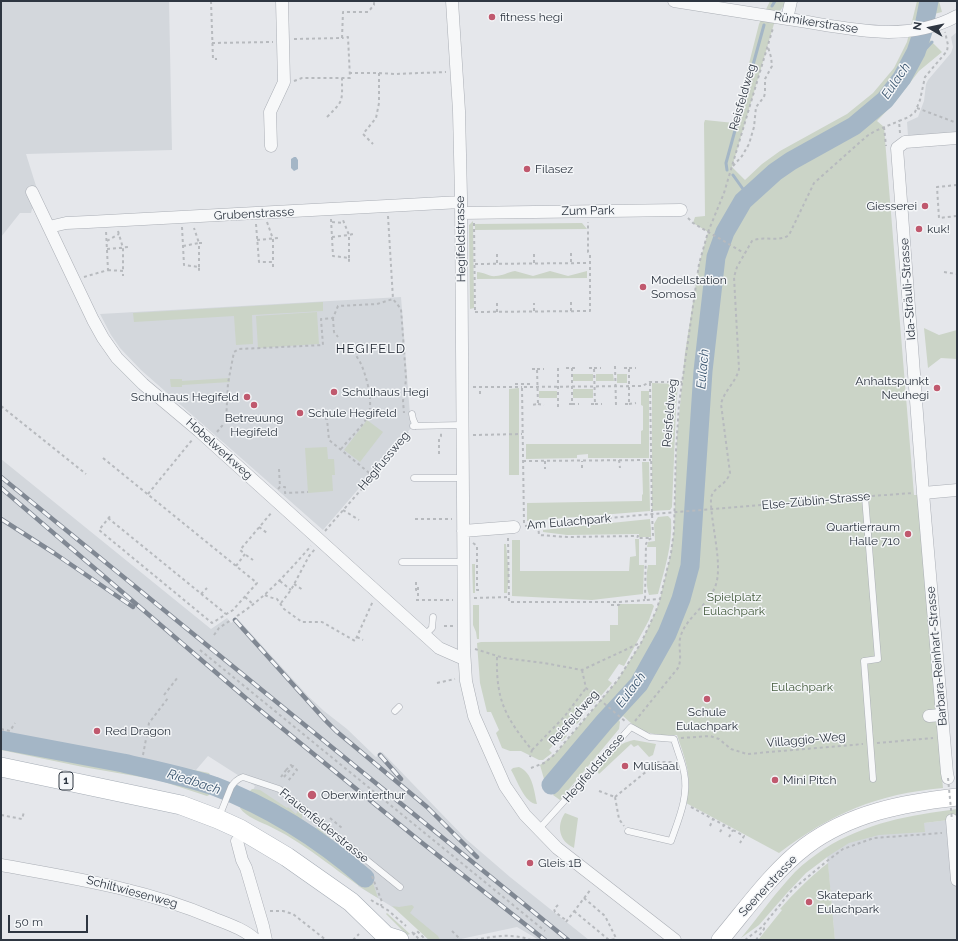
<!DOCTYPE html>
<meta charset="utf-8">
<style>
body{margin:0}
#map{position:relative;width:958px;height:941px;overflow:hidden;background:#e5e7eb;font-family:Raleway,sans-serif}
canvas{display:block}
.frame{position:absolute;inset:0;border:2px solid #2e3641;pointer-events:none}
.north{position:absolute;left:910px;top:8px;width:40px;height:40px;-webkit-text-stroke:3px #f4f6f8;paint-order:stroke;rotate:279deg;font-size:11px;font-weight:700;line-height:16px;text-align:center;color:#2e3641}
.north::after{content:'';display:block;margin:auto;width:14px;height:18px;background:#2e3641;clip-path:polygon(50% 0,100% 100%,50% 72%,0 100%)}
.scale{position:absolute;left:8px;top:915px;width:80px;height:18px;box-sizing:border-box;border:2px solid #2e3641;border-top:0;padding-left:5px;font-size:12px;line-height:14px;white-space:nowrap;color:#2e3641;-webkit-text-stroke:3px #f4f6f8;paint-order:stroke}
</style>
<div id="map">
<canvas width="958" height="941"></canvas>
<div class="frame"></div>
<div class="north">N</div>
<div class="scale">50 m</div>
</div>
<script>
const g = document.querySelector('canvas').getContext('2d');
g.lineJoin = 'round';
function paint(path, color) { g.fillStyle = color; g.fill(path, 'evenodd'); }
function stroke(path, color, width, dash) { g.strokeStyle = color; g.lineWidth = width; g.lineCap = dash ? 'butt' : 'round'; g.setLineDash(dash || []); g.stroke(path); }
function write(font, color, halo, rows, align = 'center') {
  g.font = font + ' Raleway,sans-serif'; g.lineWidth = 3; g.setLineDash([]); g.textBaseline = 'middle'; g.strokeStyle = halo; g.fillStyle = color; for (const [text, x, y, turn = 0] of rows) {
    g.save(); g.translate(x, y); g.rotate((+turn || 0) * Math.PI / 180); g.textAlign = isNaN(turn) ? turn : align; if (halo) g.strokeText(text, 0, 0); g.fillText(text, 0, 0); g.restore();
  }
}
const built = new Path2D(`
 M1,1H169L172,150L26,154L42,205L32,209L31,213H20L1,237Z
 M957,32V132L908,136L907,122L918,117L924,101L926,84L928,80L951,53L953,47L951,37Z
 M401,297L411,428L323,530L141,370L120,348L111,335L100,314Z
 M1,459L211,629L227,618L231,623L237,618L309,697L324,711L347,729L376,757L382,752L466,839L510,877L589,940H539L517,927L456,940H429L399,911L358,886L370,873L346,853L251,794L255,786L208,756L196,770L1,740Z
 M957,819V940H835L827,855L845,843L864,837L924,823Z`);
const green = new Path2D(`
 M770,1H787L776,17L732,167L745,180L762,164L780,151L847,114L873,93L894,68L907,42L917,1H939L942,12L934,14L928,38L942,52L919,71L896,101L877,121L884,127L914,495H918L943,788C877,794 832,813 779,853L686,803C693,777 685,759 677,735C663,736 647,735 635,726C630,723 627,719 623,716L619,720L620,722L619,729L560,800L553,795L557,789L544,779L540,765L556,753L617,681L641,643L656,611L660,599L671,553L674,531L677,437L685,353L699,264L708,232L693,223L695,217L705,216L704,123L705,120L734,123L759,24Z
 M473,221L474,308L470,309L469,225Z
 M582,223L587,229L475,230V224Z
 M515,271L533,276L550,271L568,276L587,271V278L477,279V272C484,272 489,277 496,276C502,276 508,272 515,271Z
 M323,302V311L252,315L253,344L236,345L234,316L134,322L133,313Z
 M317,312L319,344L258,348L256,316Z
 M924,328L939,335L957,330V359L941,358L928,368Z
 M573,374H593V381H573Z
 M596,374H613L614,381H596Z
 M617,374H627V383H617Z
 M230,378V382L182,385V387H171L170,379H182V381Z
 M652,383L678,384L676,409L672,507L670,510L652,511Z
 M519,388V475H509V389Z
 M573,389H593V398H573Z
 M539,391H557V398H539Z
 M641,391H649V458H588V454L577,455V458L526,459V444H641V431L643,430V406L641,405Z
 M367,420L383,432L360,462L344,450Z
 M327,447L328,459H334L335,475H332L333,491L308,493L305,448Z
 M642,462H649L650,511L527,521V503L642,501V495L643,494Z
 M668,516L671,519C673,544 664,571 658,594L649,595C646,586 646,575 648,565H656V547H647L648,542L655,541L654,524L658,517Z
 M650,519L651,529V537H639V534L567,535L543,532V530Z
 M635,539H639V565H644L643,594L592,600L512,596V540H520V571H629L630,557L636,556Z
 M504,544H506L509,575L507,593H504Z
 M472,564H475V593H473Z
 M618,604H652L654,606L649,620L624,666L619,664L608,680L612,683L594,704L590,701L578,715L581,719L577,724L573,721L563,733L567,736L562,741L558,739L549,750L552,753L543,760H539L521,751H510L502,748L496,733L499,730L491,712H487L480,683L477,643L481,642L610,641V625H618Z
 M473,605H479V639H477L476,632L473,625Z
 M1,731L209,773L214,783L209,795L207,796L158,780L83,767L1,750Z
 M634,740L656,744L653,755L649,757L638,745L634,747L631,744L599,774L596,770C607,758 616,743 634,740Z
 M519,767C533,773 534,791 537,804C525,804 517,780 511,770L513,768Z
 M252,789L260,790L287,808L288,807L296,814L298,811L302,814V819L314,828H318L371,872L370,874L378,898C341,876 310,846 271,827C261,822 246,817 240,808L245,796Z
 M957,809V819L924,823L925,832L879,835L849,843L830,855L806,873L787,893L759,925L741,938C759,916 776,892 795,872C804,863 814,856 824,849C865,823 910,815 957,809Z
 M565,813L578,818L574,848C559,841 556,826 565,813Z
 M828,863L835,940H758L782,910L780,909C795,892 810,877 828,863Z
 M412,905L414,907L410,913L438,936L440,940H429L392,906L399,907Z
 M387,913L410,934L407,935L386,914Z`);
const water = new Path2D(`
 M294,157H296L298,160V169L294,171L291,168V159Z`);
const stream = new Path2D(`
 M772,6L775,1
 M912,59L919,56L932,42
 M727,170L726,163L764,25
 M733,175L748,196`);
const river = new Path2D(`
 M1,740C42,748 82,755 123,763C153,770 184,776 214,786C270,807 320,839 365,878
 M551,785L605,721L639,684L667,634L681,599L690,566L703,371L716,257L725,232L743,201L775,172L791,161L854,126L885,100L902,78L916,52L923,31L929,1`);
const path = new Path2D(`
 M211,1L213,59H217
 M294,39L342,38L343,12H368L374,5V1
 M212,43L273,42
 M349,73H379V103L376,118L363,134L373,144
 M379,73L395,74L446,72
 M294,81L302,78H350L348,37L342,38
 M917,108L957,123
 M327,117C344,100 342,102 342,78
 M884,127L886,146
 M900,133L899,121L909,117L915,112L920,100L925,77L947,51L948,45L945,32
 M733,166L742,156L749,144L754,127L756,107L764,97L765,93V79L772,66L771,57L768,47
 M957,185L937,187L939,218L957,216
 M388,216L393,299
 M688,218L693,223L744,253
 M331,219L333,256L349,258V263
 M267,222L273,239V262
 M332,222L344,223
 M474,223L475,312
 M256,224L259,262H273V268
 M182,227L184,265L199,267V272
 M118,231L123,248V271
 M332,237L349,235L343,220
 M257,240L278,238
 M107,241L119,234
 M183,246L199,243L194,228
 M107,249L129,247
 M571,253V263
 M497,254V263
 M349,258V235L353,234
 M534,263V254
 M475,264L590,263
 M199,267V243H203
 M108,270L123,271V276
 M944,272L957,274
 M84,277L108,270L106,231
 M571,302V311
 M497,303V312
 M534,311V303
 M475,312L590,311V255L588,252V222
 M333,318L334,332L338,337
 M615,366L616,405
 M566,368H572V404H566
 M572,368H578
 M589,368H594L595,404H589
 M594,368H601
 M624,368H629V404H624
 M629,368H636
 M532,369H537L538,404L532,405
 M537,369H544
 M650,383L652,514L653,535L652,538L648,540L646,544L645,600L660,599
 M515,384H530V387
 M473,387H522
 M480,394V387
 M538,404L544,405
 M572,404H579
 M595,404H602
 M629,404L636,403
 M1,406L86,474
 M558,407V366
 M325,419H327L329,440L373,476
 M217,432L226,421L228,383L234,352L239,349L323,345L321,319L333,318L338,306L377,304L393,299L401,309L406,378L405,389L403,401L404,413
 M473,435L522,434
 M341,449C349,439 362,427 368,416C374,402 366,374 360,362C356,355 352,350 347,344
 M439,454V438L441,436V433
 M103,458L257,583L233,610L212,623L99,530L111,515
 M619,460L620,468
 M523,461L651,460
 M545,461V469
 M582,468V461
 M279,469L280,487
 M278,489L280,487H285V493L308,492
 M148,494L192,440
 M872,496L913,493
 M343,510L359,520
 M108,518L226,614
 M415,519H452
 M524,523L522,387L642,386L650,382H682
 M538,525L539,535L567,537L638,536L637,538H651
 M525,526L652,514L857,497
 M259,527L267,533
 M325,531L373,476L408,432
 M508,538L509,602H620L645,600
 M473,543L477,546V590H479
 M246,555L253,560
 M236,566L245,554L240,550L272,512
 M280,581L291,590
 M416,582V590H418
 M294,584L303,590
 M418,587V600
 M201,594L207,588
 M265,595L269,597L277,599L284,609L302,622H322L355,641L373,601
 M245,597L254,605
 M474,598L509,597
 M416,600H453
 M281,603L291,590L309,556L315,549
 M611,605H619L620,602
 M237,616C266,597 288,572 311,546
 M444,626H453
 M214,635L219,628L231,620
 M357,637L363,640
 M475,649L504,658L544,663L582,670L640,643
 M200,650L545,931
 M497,657C496,700 505,717 532,750L530,757
 M582,670L586,688L626,722
 M437,683L455,679
 M164,695L178,677
 M635,721L678,668C683,657 677,646 681,635C687,617 708,605 715,587C724,566 710,522 711,498C713,487 726,486 730,473L721,404C724,391 736,382 739,369L734,277L737,267L752,241C763,235 778,243 789,235L814,183L867,136L875,131L899,121
 M1,729L10,731L15,723
 M681,738L710,736L719,739L731,749L747,754L863,744
 M877,743L933,738
 M532,750L564,717L586,688
 M143,755L149,723L168,698
 M531,768L544,763L553,756L617,681L641,643L656,611L660,599L671,553L674,531L676,451L679,404L699,264L708,232L724,193L773,28
 M286,770L291,765L292,766
 M281,777L286,770
 M284,777L293,766L297,770L288,781
 M599,791L615,797
 M615,797L658,762H673
 M615,797L619,819L624,826
 M691,807L744,836L740,843
 M1,815L22,819L24,812
 M330,818L342,828
 M710,826L713,819
 M720,832L724,825
 M729,837L733,830
 M372,876L382,902L381,906
 M584,898L605,916L617,940
 M371,900L389,911L406,926
 M558,905L554,909L555,912L567,921
 M270,911H283L293,914L326,940
 M574,911L609,940L616,939
 M566,922L591,889
 M452,931L461,940
 M412,932L420,940
 M413,935L417,931L426,940
 M353,940L359,934
 M475,940C495,936 511,933 531,940
 M745,940L762,927L792,890L827,861L843,849L874,838L942,833
 M756,940L764,929V924`);
const service = new Path2D(`
 M412,414L413,419L416,426
 M413,426L462,425
 M414,478H463
 M865,497L878,659L864,661L873,779
 M402,562H463
 M425,635L432,628L433,617
 M395,711L399,707
 M219,817L231,787C234,782 237,779 243,777L279,789L400,887
 M538,830L631,727L649,737L674,739C677,750 682,761 684,772C689,796 679,818 671,841L628,831`);
const minor = new Path2D(`
 M452,1L459,111L461,197L464,649L466,681L474,716L505,786L525,815L557,848L675,940
 M674,1C712,7 750,13 788,19C844,27 904,45 957,16
 M787,19L791,1
 M271,146L270,112L284,82L282,1
 M32,192L93,320L103,338L117,358L143,384L199,431L439,648L464,659
 M461,213L681,210
 M49,227L66,223L88,222L461,202
 M923,493L957,490
 M463,531L514,527
 M929,716L942,715
 M948,778L947,773L923,493L897,148L905,142L957,138
 M952,820L957,880
 M237,841L242,860L246,868L263,926L266,940
 M1,865C73,878 145,889 213,918C228,924 244,929 256,940`);
const secondary = new Path2D(`
 M720,940C747,908 772,872 806,846C850,813 904,803 957,797`);
const primary = new Path2D(`
 M1,767L181,805L218,819L240,829L287,857L351,902L386,936L399,940`);
const rail = new Path2D(`
 M1,477L568,940
 M1,488L255,706L421,842L545,940
 M1,519L54,553L133,607
 M235,620L325,720L336,731L427,807L477,857
 M380,755L401,779`);
const pathBridge = new Path2D(`
 M948,778L952,820`);
const markers = [
 [492,17,4,"#c0596e"],
 [527,169,4,"#c0596e"],
 [925,206,4,"#c0596e"],
 [919,229,4,"#c0596e"],
 [643,287,4,"#c0596e"],
 [937,388,4,"#c0596e"],
 [334,392,4,"#c0596e"],
 [247,397,4,"#c0596e"],
 [254,405,4,"#c0596e"],
 [300,413,4,"#c0596e"],
 [908,534,4,"#c0596e"],
 [707,699,4,"#c0596e"],
 [97,731,4,"#c0596e"],
 [625,766,4,"#c0596e"],
 [775,780,4,"#c0596e"],
 [312,795,5,"#c0596e"],
 [530,863,4,"#c0596e"],
 [809,902,4,"#c0596e"]
];
const shields = [
 [66,781,14]
];
const shieldNames = [
 ["1",66,781]
];
const poiNames = [
 ["fitness hegi",500,17],
 ["Filasez",535,169],
 ["Giesserei",917,206,"right"],
 ["kuk!",927,229],
 ["Modellstation",651,280],
 ["Somosa",651,294],
 ["Anhaltspunkt",929,381,"right"],
 ["Neuhegi",929,395,"right"],
 ["Schulhaus Hegi",342,392],
 ["Schulhaus Hegifeld",239,397,"right"],
 ["Schule Hegifeld",308,413],
 ["Betreuung",254,418,"center"],
 ["Hegifeld",254,432,"center"],
 ["Quartierraum",900,527,"right"],
 ["Halle 710",900,541,"right"],
 ["Schule",707,712,"center"],
 ["Eulachpark",707,726,"center"],
 ["Red Dragon",105,731],
 ["Mülisaal",633,766],
 ["Mini Pitch",783,780],
 ["Oberwinterthur",321,795],
 ["Gleis 1B",538,863],
 ["Skatepark",817,895],
 ["Eulachpark",817,909]
];
const streetNames = [
 ["Rümikerstrasse",816,23,9],
 ["Reisfeldweg",743,97,-74],
 ["Zum Park",588,211,-1],
 ["Grubenstrasse",254,214,-3],
 ["Hegifeldstrasse",461,239,-91],
 ["Ida-Sträuli-Strasse",908,289,-94],
 ["Reisfeldweg",670,413,-85],
 ["Hobelwerkweg",219,449,42],
 ["Hegifussweg",384,461,-50],
 ["Else-Züblin-Strasse",816,501,-5],
 ["Am Eulachpark",569,522,-5],
 ["Barbara-Reinhart-Strasse",937,656,-95],
 ["Reisfeldweg",574,718,-49],
 ["Villaggio-Weg",806,740,-5],
 ["Hegifeldstrasse",594,768,-49],
 ["Frauenfelderstrasse",324,826,39],
 ["Seenerstrasse",768,886,-47],
 ["Schiltwiesenweg",132,892,15]
];
const parkNames = [
 ["Spielplatz",734,597],
 ["Eulachpark",734,611],
 ["Eulachpark",802,687]
];
const waterNames = [
 ["Eulach",896,81,-56],
 ["Eulach",703,369,-85],
 ["Eulach",631,690,-53],
 ["Riedbach",194,782,18]
];
const neighbourhoodNames = [
 ["HEGIFELD",371,349]
];
paint(built, '#d3d7dc');
paint(green, '#cbd4c7');
paint(water, '#a4b6c6');
stroke(stream, '#a4b6c6', 3);
stroke(river, '#a4b6c6', 19);
stroke(service, '#aaaeb5', 7);
stroke(minor, '#aaaeb5', 13);
stroke(secondary, '#aaaeb5', 18);
stroke(primary, '#a5acb5', 20);
stroke(path, '#b7babe', 2, [3, 3]);
stroke(service, '#f7f8f9', 6);
stroke(minor, '#f7f8f9', 12);
stroke(secondary, '#fff', 17);
stroke(primary, '#fff', 19);
stroke(rail, '#808893', 4.5);
stroke(rail, '#f4f6f8', 3, [9]);
stroke(pathBridge, '#b7babe', 2, [3, 3]);
for (const [x, y, r, color] of markers) { const dot = new Path2D(); dot.arc(x, y, r, 0, 2 * Math.PI); g.fillStyle = color; g.fill(dot); stroke(dot, '#f4f6f8', 1.5); }
for (const [x, y, w] of shields) { const box = new Path2D(); box.roundRect(x - w / 2, y - 9, w, 18, 3); g.fillStyle = '#f4f6f8'; g.fill(box); stroke(box, '#2e3641', 1); }
write('bold 11px', '#2e3641', null, shieldNames);
write('12px', '#2e3641', '#f4f6f8', poiNames, 'left');
write('12px', '#2e3641', '#f4f6f8', streetNames);
write('12px', '#445b3d', '#f4f6f8', parkNames);
write('italic 13px', '#3c5771', '#f4f6f8', waterNames);
g.letterSpacing = '1px';
write('13px', '#202732', '#f4f6f8', neighbourhoodNames);
g.letterSpacing = '0px';
</script>
